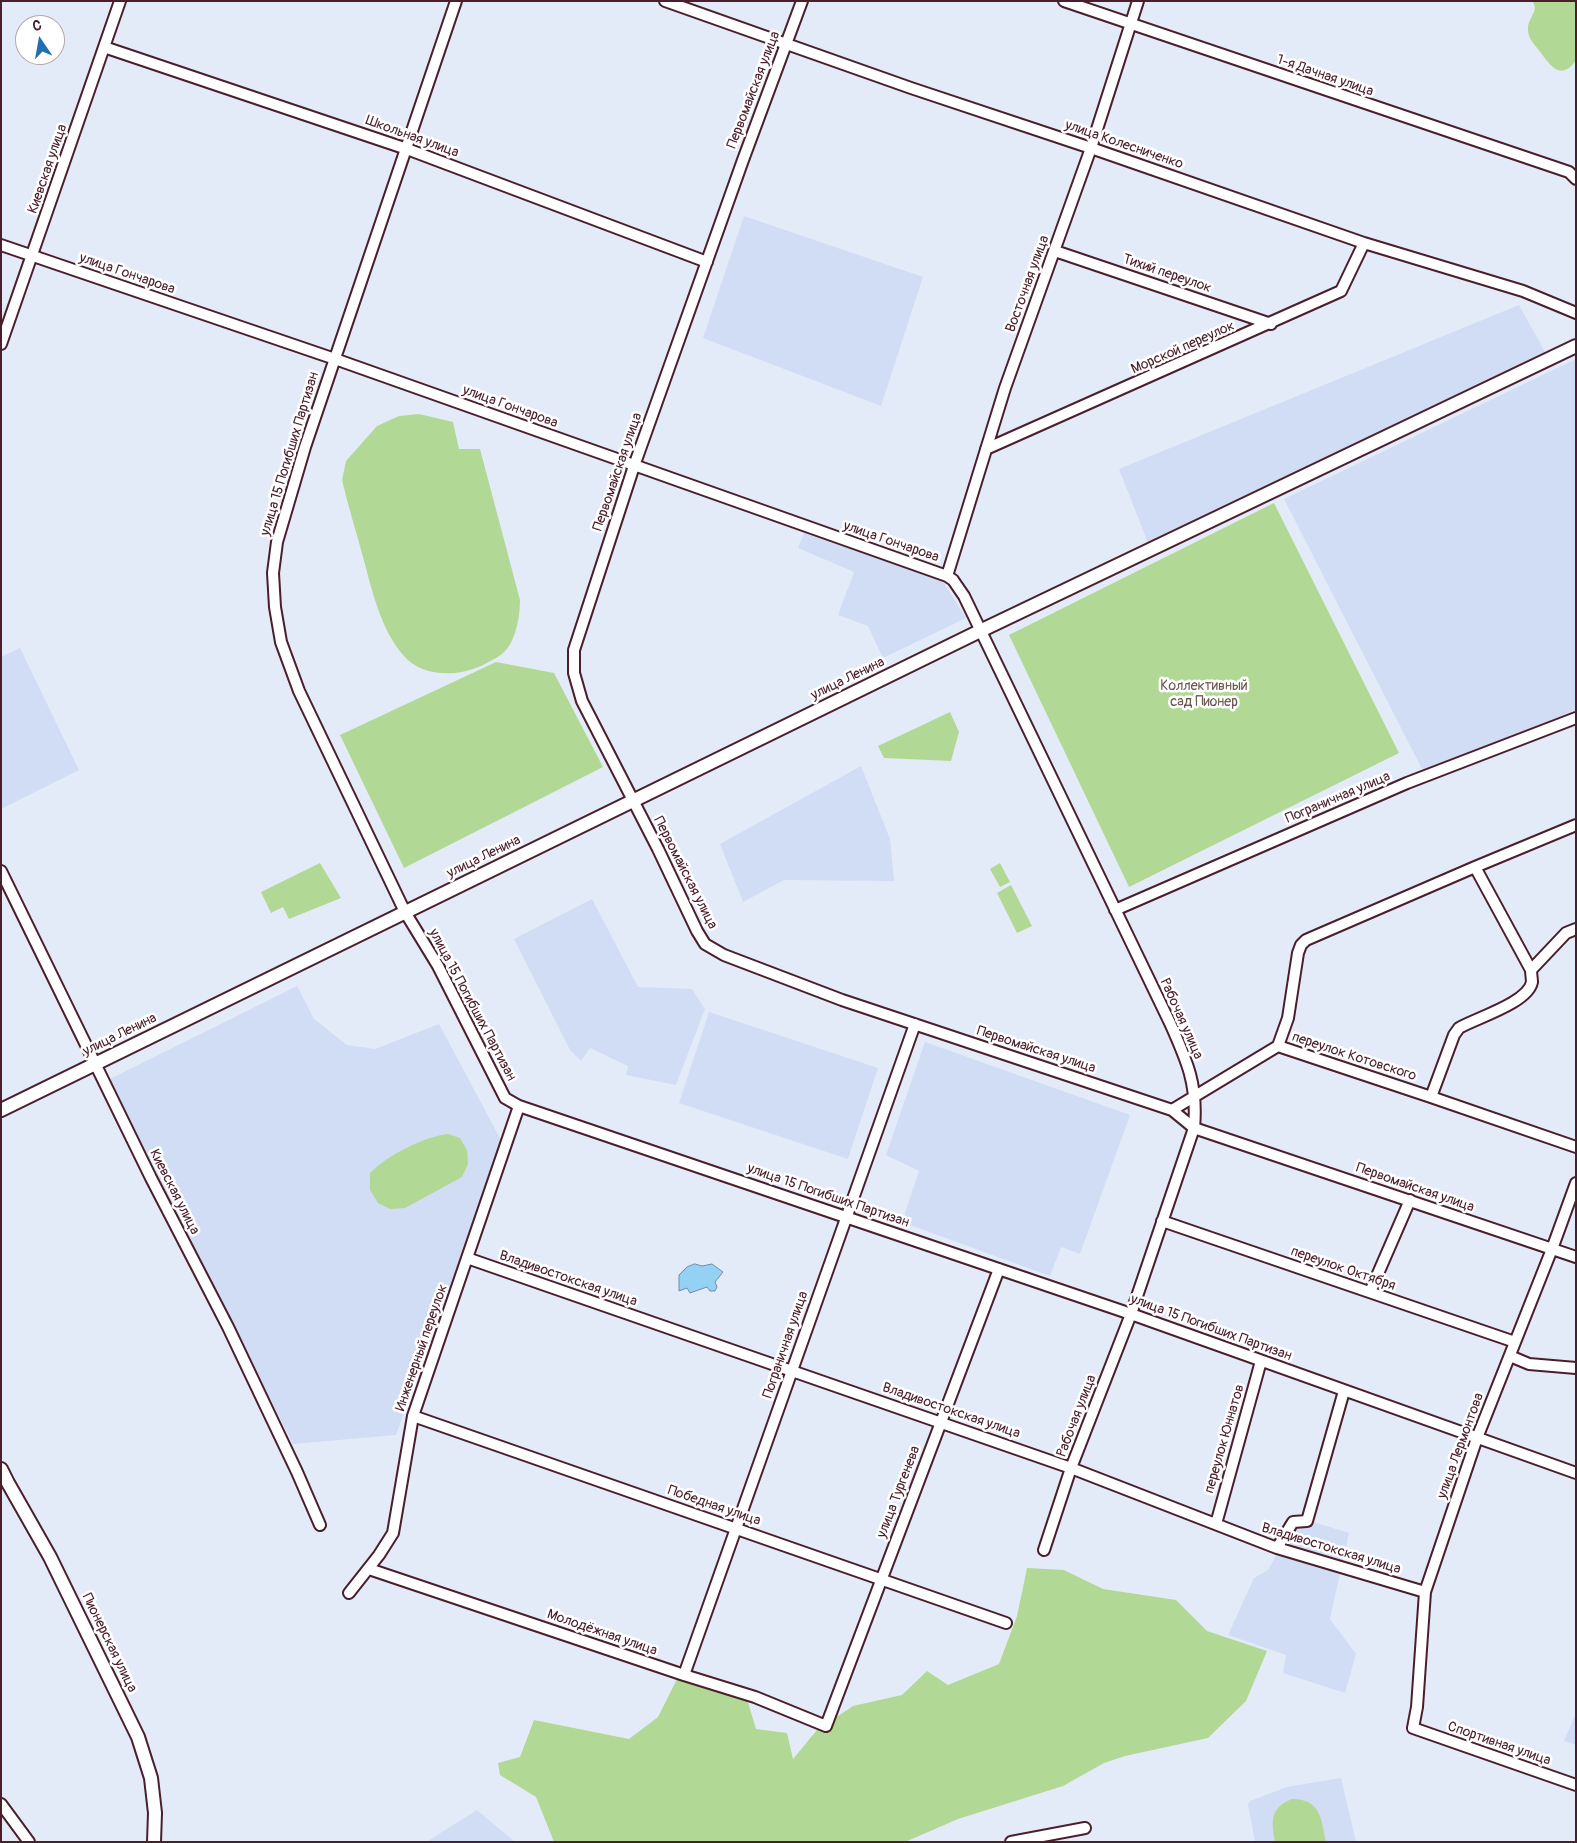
<!DOCTYPE html>
<meta charset="utf-8">
<style>
body{margin:0}
#map{position:relative;width:1577px;height:1843px;overflow:hidden;background:#e4ebf8;font-family:Pangolin,sans-serif}
canvas{display:block}
.frame{position:absolute;inset:0;border:2px solid #4a1f2b;pointer-events:none}
.north{position:absolute;left:15px;top:15px;width:50px;height:50px;box-sizing:border-box;background:#fff;border:1px solid #b7a5aa;border-radius:50%;rotate:348deg;font-size:14px;font-weight:700;line-height:20px;text-align:center;color:#4a1f2b}
.north::after{content:'';display:block;margin:auto;width:18px;height:22px;background:#1f6fb2;clip-path:polygon(50% 0,100% 100%,50% 72%,0 100%)}
</style>
<div id="map">
<canvas width="1577" height="1843"></canvas>
<div class="frame"></div>
<div class="north">С</div>
</div>
<script>
const g = document.querySelector('canvas').getContext('2d');
g.lineJoin = 'round';
function paint(path, color) { g.fillStyle = color; g.fill(path, 'evenodd'); }
function stroke(path, color, width, dash) { g.strokeStyle = color; g.lineWidth = width; g.lineCap = dash ? 'butt' : 'round'; g.setLineDash(dash || []); g.stroke(path); }
function write(font, color, halo, rows, align = 'center') {
  g.font = font + ' Pangolin,sans-serif'; g.lineWidth = 5; g.setLineDash([]); g.textBaseline = 'middle'; g.strokeStyle = halo; g.fillStyle = color; for (const [text, x, y, turn = 0] of rows) {
    g.save(); g.translate(x, y); g.rotate((+turn || 0) * Math.PI / 180); g.textAlign = isNaN(turn) ? turn : align; if (halo) g.strokeText(text, 0, 0); g.fillText(text, 0, 0); g.restore();
  }
}
const built = new Path2D(`
 M744,216L923,277L881,406L703,338Z
 M1519,305L1545,352L1150,548L1119,469Z
 M1576,359V710L1423,771L1284,499Z
 M804,533L942,580L966,618L883,658L868,626L838,615L854,572L798,548Z
 M20,648L79,770L1,809V657Z
 M861,766L890,839L894,881L784,880L743,902L720,844Z
 M592,899L638,987L692,989L705,1009L676,1085L626,1075L628,1066L590,1048L581,1061L570,1050L514,939Z
 M297,986L314,1019L347,1045L375,1049L439,1024L502,1142L396,1435L293,1444L193,1248L110,1079Z
 M709,1012L878,1068L848,1159L679,1103Z
 M925,1042L1130,1115L1080,1254L1061,1247L1050,1276L902,1222L919,1171L886,1155Z
 M1310,1521L1349,1533L1330,1619L1356,1654L1345,1693L1283,1673L1286,1655L1228,1635L1254,1578L1268,1570L1293,1525Z
 M1576,1713V1745L1564,1741Z
 M1341,1778L1356,1842H1255L1248,1804L1250,1801L1287,1787Z
 M477,1810L515,1842H427L434,1837Z`);
const green = new Path2D(`
 M1533,1H1576V60C1562,81 1551,67 1541,53C1536,46 1528,39 1528,30C1527,22 1534,15 1535,8Z
 M419,414L453,422L459,449H480L520,600C520,616 516,642 503,653C499,657 492,660 487,663C462,677 423,679 403,655C380,628 372,590 363,557C356,531 348,506 342,480L346,461L377,426L399,416Z
 M1274,503L1399,753L1129,887L1009,635Z
 M496,662L554,673L603,767L404,868L340,735Z
 M950,712L959,732L951,761L884,758L878,746Z
 M320,863L341,898L289,919L283,907L271,913L261,892Z
 M1000,863L1010,882L1000,887L990,869Z
 M1011,885L1032,926L1017,933L997,893Z
 M448,1134L460,1138L467,1150L468,1164L462,1177L405,1208L390,1209L378,1203L370,1190V1173C388,1155 423,1137 448,1134Z
 M1027,1568L1064,1570L1103,1589L1176,1600L1207,1631L1267,1651L1246,1701L1208,1738L1125,1756L1104,1763L1063,1786L958,1819L905,1842H554L536,1797L500,1775L498,1763L520,1757L534,1720L629,1739L658,1717L678,1677L747,1699L756,1729L787,1733L793,1759L817,1730L853,1706L902,1695L927,1671L948,1685L999,1664L1017,1616Z
 M1292,1799C1321,1799 1321,1819 1326,1842H1275C1271,1821 1270,1808 1292,1799Z`);
const water = new Path2D(`
 M695,1264L702,1266L712,1264L723,1272L715,1282L717,1287L715,1291H710L707,1287L690,1293L687,1288L679,1291V1275L687,1267Z`);
const minor = new Path2D(`
 M456,1L305,447L277,542L273,573L275,607L281,642L299,691L405,912L438,966L505,1098L519,1106L1131,1314L1576,1473
 M665,1L911,88L1091,148L1364,243L1523,291L1576,313
 M802,1L743,160L634,466L574,650V673L582,701L658,849L697,931L705,944L724,955L842,1000L1172,1110L1194,1128L1576,1257
 M1064,1L1569,172L1576,179
 M104,47L407,149L707,262
 M1,245L335,359L947,576L953,580L964,596L1170,1023C1187,1061 1198,1085 1194,1128L1131,1314L1071,1468L1044,1550
 M1055,251L1271,324
 M1,344L120,1
 M986,449L1341,291L1364,243
 M947,576L1005,388L1091,148L1138,1
 M1,871L151,1178L228,1327L297,1472L320,1525
 M1115,910L1407,783L1576,718
 M1531,970L1566,933L1576,929
 M1278,1046L1288,1018L1298,953L1301,945L1306,940L1475,867L1576,825
 M1278,1046L1431,1097L1576,1147
 M1431,1097L1454,1035L1459,1028C1476,1018 1528,1003 1532,982C1532,979 1531,974 1531,970L1475,867
 M1172,1110L1278,1046
 M1576,1183L1552,1249L1477,1438L1425,1592L1417,1707L1413,1728L1576,1785
 M1162,1221L1515,1342
 M467,1258L1071,1468L1277,1548L1425,1592
 M1370,1292L1410,1200
 M1510,1356L1529,1364L1576,1368
 M413,1416L1006,1623
 M1216,1524L1261,1361
 M1277,1548L1293,1522L1307,1521L1344,1391
 M369,1569L684,1675L755,1697L826,1726L999,1269
 M349,1593L379,1555L393,1533L413,1416L519,1106
 M684,1675L915,1024
 M1,1804L29,1842
 M1011,1842L1085,1828`);
const major = new Path2D(`
 M1,1110L980,631L1576,346
 M1,1469L8,1483L50,1557L138,1737L151,1778L155,1813L154,1842`);
const streetNames = [
 ["1-я Дачная улица",1325,76,19],
 ["Первомайская улица",754,90,-69],
 ["Школьная улица",412,137,20],
 ["улица Колесниченко",1124,145,19],
 ["Киевская улица",48,169,-71],
 ["улица Гончарова",127,274,19],
 ["Тихий переулок",1167,274,19],
 ["Восточная улица",1028,284,-70],
 ["Морской переулок",1183,348,-24],
 ["улица Гончарова",510,407,20],
 ["улица 15 Погибших Партизан",290,454,-73],
 ["Первомайская улица",618,472,-71],
 ["улица Гончарова",891,542,19],
 ["улица Ленина",848,679,-26],
 ["Пограничная улица",1338,798,-23],
 ["улица Ленина",484,857,-26],
 ["Первомайская улица",685,873,63],
 ["улица 15 Погибших Партизан",472,1005,62],
 ["Рабочая улица",1181,1019,66],
 ["улица Ленина",120,1035,-26],
 ["Первомайская улица",1036,1050,18],
 ["переулок Котовского",1354,1057,18],
 ["Первомайская улица",1415,1188,19],
 ["Киевская улица",174,1192,63],
 ["улица 15 Погибших Партизан",828,1196,19],
 ["переулок Октября",1343,1269,19],
 ["Владивостокская улица",568,1279,19],
 ["улица 15 Погибших Партизан",1211,1328,20],
 ["Пограничная улица",786,1345,-71],
 ["Инженерный переулок",422,1348,-71],
 ["Владивостокская улица",951,1411,19],
 ["Рабочая улица",1077,1416,-69],
 ["переулок Юннатов",1225,1439,-74],
 ["улица Лермонтова",1461,1446,-70],
 ["улица Тургенева",899,1492,-69],
 ["Победная улица",714,1506,19],
 ["Владивостокская улица",1331,1549,17],
 ["Молодёжная улица",602,1633,19],
 ["Пионерская улица",109,1643,64],
 ["Спортивная улица",1499,1744,19]
];
const parkNames = [
 ["Коллективный",1204,686],
 ["сад Пионер",1204,702]
];
paint(built, '#d1ddf4');
paint(green, '#b1d995');
paint(water, '#94d2f5');
stroke(water, '#768aa4', 1);
stroke(minor, '#4a1f2b', 14);
stroke(major, '#4a1f2b', 16);
stroke(minor, '#fff', 10);
stroke(major, '#fff', 12);
write('14px', '#4a1f2b', '#fff', streetNames);
write('14px', '#69574b', '#fff', parkNames);
</script>
